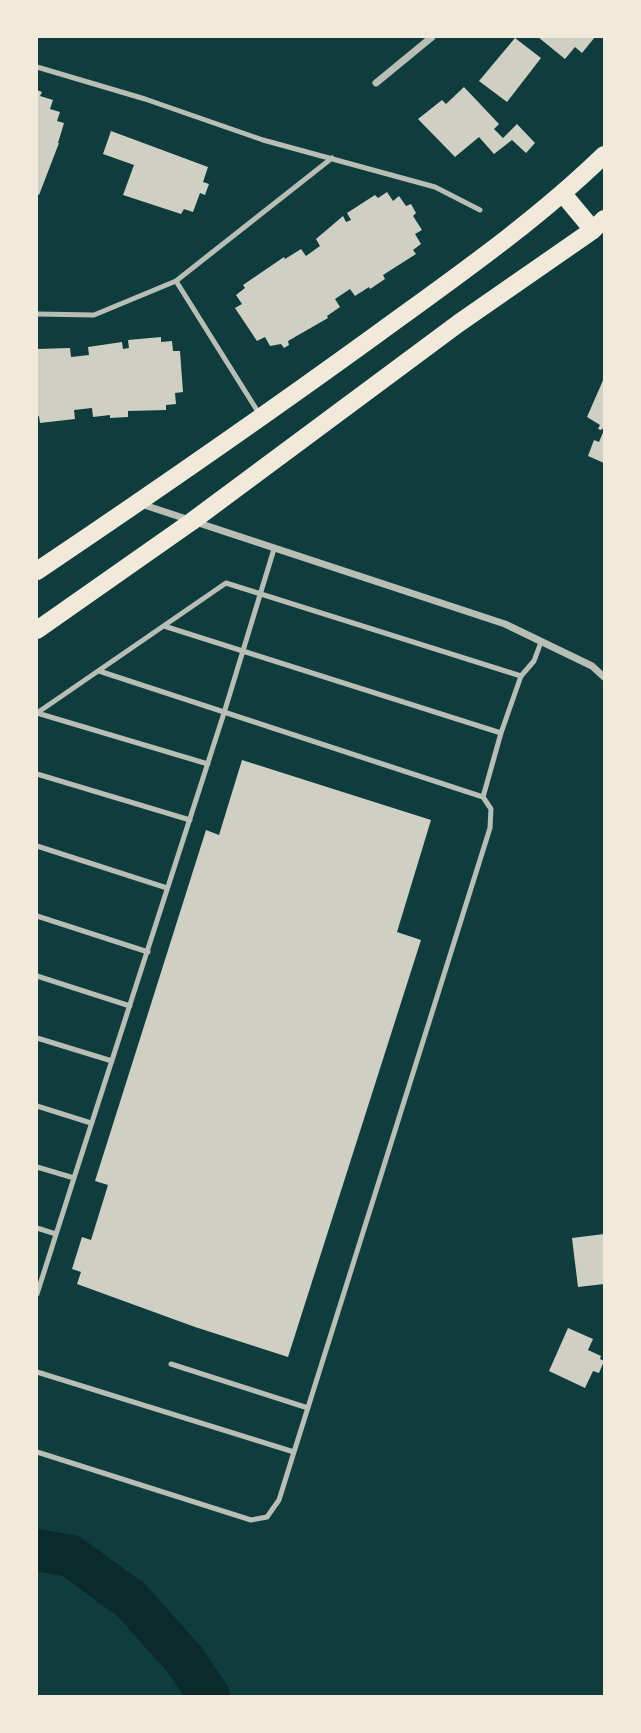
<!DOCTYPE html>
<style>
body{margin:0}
#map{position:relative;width:641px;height:1733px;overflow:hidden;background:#0f3d3e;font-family:Quicksand,sans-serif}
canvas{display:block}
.frame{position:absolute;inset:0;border:38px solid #f1e9da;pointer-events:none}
</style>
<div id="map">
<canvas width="641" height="1733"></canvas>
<div class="frame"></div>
</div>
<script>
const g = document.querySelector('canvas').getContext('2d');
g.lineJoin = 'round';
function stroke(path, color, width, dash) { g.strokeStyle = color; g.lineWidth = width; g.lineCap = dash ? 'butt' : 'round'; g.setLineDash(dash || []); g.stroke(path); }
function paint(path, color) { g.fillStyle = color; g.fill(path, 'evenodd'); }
const river = new Path2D(`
 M37,1550L71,1556L131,1600L184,1659L209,1696`);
const building = new Path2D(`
 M538,37H595L582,53L575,47L565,59Z
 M515,38L541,58L507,102L479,81Z
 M464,87L499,124L494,129L503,138L517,124L535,143L526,153L512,140L494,154L479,137L455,157L418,119L442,100L446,104Z
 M37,90L42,92L40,96L53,100L50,109L60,112L57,121L64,123L58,143H59L39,195L37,194Z
 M111,131L208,167L203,182L209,184L205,195L200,193L193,212L184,209L181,214L123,195L134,165L103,154Z
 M387,192L393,201L399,196L406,206L411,204L416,213L413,216L422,230L415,234L421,244L413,250L416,254L383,275L385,279L370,289L369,287L355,296L350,289L335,299L340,307L327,316L328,318L288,341L289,345L284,348L281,344L270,346L265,337L257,341L235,308L242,304L236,295L245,288L243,285L284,257L285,259L301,249L306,256L320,246L316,239L343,216L346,222L351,220L347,213L375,195L378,198Z
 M161,337V342L172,341L173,351H180L183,392L175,393L176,404L166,405V410L128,411V417L110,418V415L93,417L92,408L74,410L75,419L40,423L39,416L37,417V349L70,348L71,357L89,355L88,347L122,342L123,349L129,348L128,340Z
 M604,378V427L601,430L598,429L600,425L587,417Z
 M604,430V463L588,456L594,440L599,442Z
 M242,760L431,820L397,932L421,940L288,1357L195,1327L77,1284L81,1272L72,1269L82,1237L91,1240L108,1185L95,1181L206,830L219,835Z
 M604,1234V1284L578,1287L572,1238Z
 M568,1328L593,1339L588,1350L601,1356L600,1359L604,1361L599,1373L593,1371L585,1388L549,1371Z`);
const service = new Path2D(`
 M37,67L145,99L263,140L435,187L480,210
 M176,281L260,415
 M37,314L94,315L176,281L332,158
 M164,626L501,733L521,676L534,661L541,642
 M99,671L483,797
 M37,713L226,583L521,676
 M37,713L208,764
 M37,774L190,820
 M37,846L167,888
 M37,916L148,952
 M37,976L130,1006
 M37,1038L112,1061
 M37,1106L91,1123
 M37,1167L74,1178L224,713L274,549
 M37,1228L56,1234
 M37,1294L74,1178
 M171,1364L308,1408
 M37,1372L294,1452L490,828L491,809L483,797L501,733
 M37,1452L251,1520L267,1517L279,1500L294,1452`);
const minor = new Path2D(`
 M376,83L432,37
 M141,504L505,624L592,666L604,677`);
const primary = new Path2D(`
 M563,194L593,230
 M37,571C153,493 267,414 380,332C457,276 536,221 604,155
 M37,630L191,522L459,323L593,230L604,219`);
stroke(river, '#0a2a2b', 42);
paint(building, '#cfcfc3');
stroke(service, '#b8beb3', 5);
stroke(minor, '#b8beb3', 7);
stroke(primary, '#f1e9da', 18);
</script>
